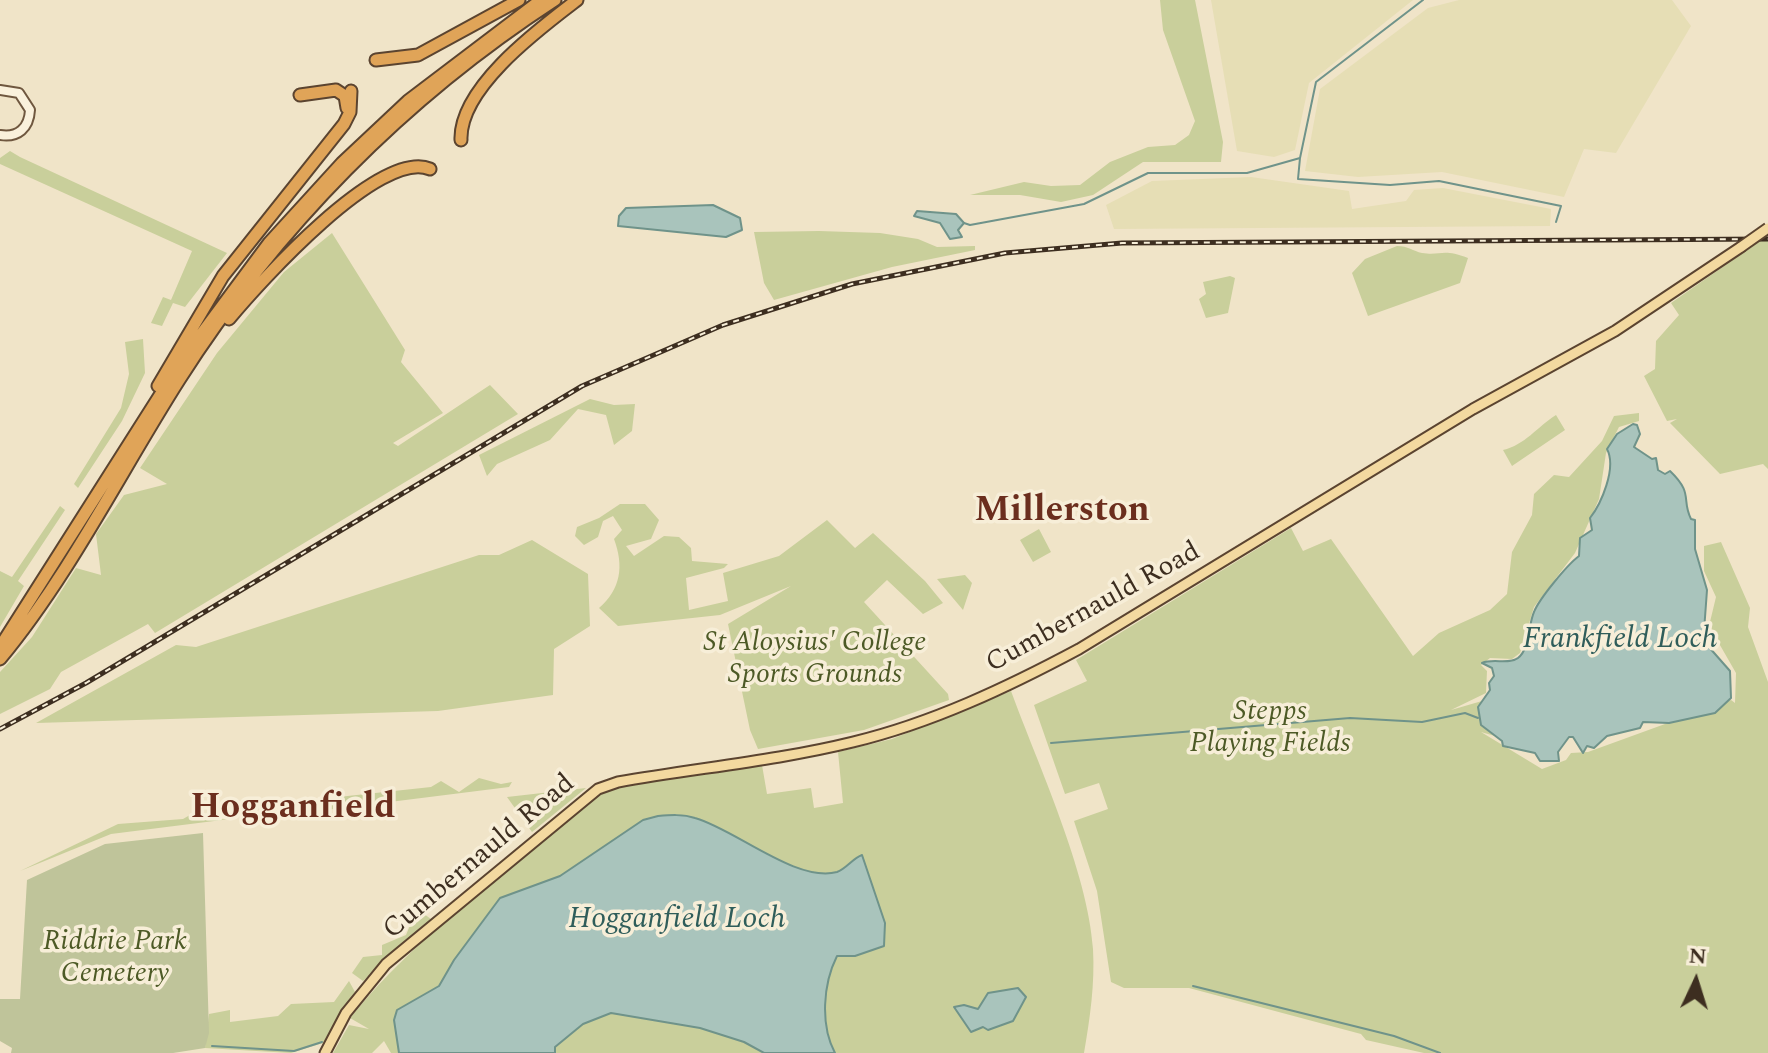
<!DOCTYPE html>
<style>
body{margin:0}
#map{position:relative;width:1768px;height:1053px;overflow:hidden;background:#f0e4c8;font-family:Spectral,serif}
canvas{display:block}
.north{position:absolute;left:1656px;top:941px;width:80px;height:80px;-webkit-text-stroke:6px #f7eed8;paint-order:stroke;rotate:4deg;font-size:22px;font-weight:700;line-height:32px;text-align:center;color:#3d2e20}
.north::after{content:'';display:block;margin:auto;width:28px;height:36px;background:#3d2e20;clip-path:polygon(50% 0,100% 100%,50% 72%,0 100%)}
</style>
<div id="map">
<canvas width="1768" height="1053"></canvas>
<div class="north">N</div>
</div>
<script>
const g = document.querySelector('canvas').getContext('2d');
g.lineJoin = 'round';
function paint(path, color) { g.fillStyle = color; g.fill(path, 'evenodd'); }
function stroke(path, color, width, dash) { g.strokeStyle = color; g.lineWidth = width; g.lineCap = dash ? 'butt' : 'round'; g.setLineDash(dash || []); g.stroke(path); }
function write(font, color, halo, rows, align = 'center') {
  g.font = font + ' Spectral,serif'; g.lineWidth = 7; g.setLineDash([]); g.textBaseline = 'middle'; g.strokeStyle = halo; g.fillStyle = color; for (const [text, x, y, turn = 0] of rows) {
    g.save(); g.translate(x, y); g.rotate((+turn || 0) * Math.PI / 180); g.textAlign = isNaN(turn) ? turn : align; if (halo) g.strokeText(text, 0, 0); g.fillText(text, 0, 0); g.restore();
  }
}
const farmland = new Path2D(`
 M1211,0H1413L1309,83L1295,150L1274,157L1237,151Z
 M1459,0H1672L1691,26L1616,153L1584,149L1564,197L1442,172L1358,177L1305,171L1320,89L1428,8Z
 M1251,177L1349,191L1352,209L1406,201L1414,190L1443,188L1551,209L1550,226L1114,229L1106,205L1152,181Z`);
const green = new Path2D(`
 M1160,0H1195L1223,142L1221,162H1143L1093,195L1061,202L1020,195H970L1024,182L1051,186L1080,185L1110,162L1148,147L1175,145L1189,135L1195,121L1163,30Z
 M10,151L20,157L227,253L185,307L173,303L162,326L151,323L163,297L171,300L192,251L0,164V158Z
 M819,231L880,233L918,239L937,247L975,246V250L892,267L774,300L764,283L754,232Z
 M332,233L405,350L401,362L443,413L393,443L398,446L490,385L518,414L155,633L148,624L61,672L50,689L0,714V672L32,637L76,568L101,575L96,534L124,495L167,484L140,468L217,353L284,272Z
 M1760,241H1768V469L1763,464L1720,474L1670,423L1677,419L1667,421L1644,376L1655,369L1656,341L1679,315L1671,303Z
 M1397,246C1408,246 1413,251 1422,253C1442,256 1442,248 1468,258L1460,283L1368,316L1352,273L1365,259Z
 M1230,276L1235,278L1228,313L1206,318L1199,299L1206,294L1203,282Z
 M143,339L145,373L122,421L78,488L74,484L121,408L129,374L125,342Z
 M590,399L614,405L635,404L632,431L614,445L606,415L578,409L550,440L497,464L487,476L479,455Z
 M1639,413V421L1619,427L1606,453L1599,499L1575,553L1534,607L1520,653L1512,659L1490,658L1481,665L1487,671L1486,693L1451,710L1482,701L1478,707L1481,725L1495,736L1481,732L1542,769L1566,760L1571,753L1588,752L1731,700L1735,703L1736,673L1709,626L1716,597L1704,571V546L1721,542L1750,608L1748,627L1768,682V1053H1424L1366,1040L1361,1034L1346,1030L1189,988H1124L1111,982L1097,891L1074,821L1108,809L1099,783L1065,794L1034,705L1087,681L1076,660L1291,528L1303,551L1331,539L1413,656L1439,633L1490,610L1507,594L1512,552L1532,515L1534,494L1554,475L1569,477L1602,441L1614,416Z
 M1556,415L1565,430L1512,466L1503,450C1525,445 1537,427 1556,415Z
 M620,504H645L659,520L651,539L626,546L634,556L664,536L679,537L691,548L692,561L728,564L724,568L686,578L689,610L728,601L723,573L779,556L827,520L855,548L873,533L925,581L943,603L923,614L887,580L864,602L948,694L949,700L864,730L758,749L750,730L728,624L791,586L720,615L618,626L599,608C621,589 624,566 614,539L622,530L613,516L603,521L598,537L584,545L575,536L577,527L599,518Z
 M60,506L65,510L18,581L24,586L0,627V571L12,577Z
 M1039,529L1051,552L1033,562L1020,540Z
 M532,540L588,574L590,626L554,649L553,695L438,711L36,723L176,645L196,647L479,555H499Z
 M965,575L972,583L963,610L937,579Z
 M1011,691C1038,765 1088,872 1093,949C1095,984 1090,1018 1084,1053H391L384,1041L372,1053H333L349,1025L369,1029L350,1018C399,957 460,908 520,858C550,834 578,806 612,786L762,765L767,794L811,788L814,808L843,803L838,752L892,739Z
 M479,778L501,784L512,782L509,787L326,810L329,798L431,787L441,781L459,792Z
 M586,788L532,832L507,797Z
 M190,815L200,820L230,819L111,834L20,871L118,824L183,819Z
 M424,914L431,919L363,981L352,973L363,957L382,955V945L406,935L411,923Z
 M349,981L355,992L323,1043L291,1053L205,1048L209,1014L230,1010V1022L278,1016L291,1004L334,1002Z`);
const cemetery = new Path2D(`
 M203,833L209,1033L205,1048L173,1053H11L12,1048L0,1041V999H20L27,880L105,844Z`);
const water = new Path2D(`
 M713,205L740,218L742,230L726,237L618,226L619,216L626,208Z
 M917,211L956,214L964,223L958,230L962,237L950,239L940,223L914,216Z
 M1633,424L1637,425L1640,434L1634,447L1652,459L1656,458L1658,470L1665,474L1670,471C1694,494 1681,499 1691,519L1695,520V549L1707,590L1704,631L1708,646L1730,671L1731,698L1715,713L1669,723L1643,722L1640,728L1607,736L1594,748L1587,746L1583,753L1573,737H1569L1558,752L1559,761H1540L1535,753L1503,746L1502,741L1481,725L1478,707L1490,690L1489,683L1494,676L1492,668L1482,663C1493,658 1509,665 1518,658C1530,649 1528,625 1534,612C1539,599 1567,565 1579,556L1580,538L1592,530L1590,518C1601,504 1617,468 1607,449L1617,434Z
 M658,816C670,815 683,814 695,818C735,829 796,883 837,872C846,869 853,858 862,855L885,923L884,946L855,956H837C823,984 820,1025 835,1053H764L744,1042L700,1028L611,1013L583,1024L555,1047V1053H399L394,1020L397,1010L439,986L454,960L500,898L560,876L643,820Z
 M1018,988L1026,997L1013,1021L988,1030L983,1027L971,1032L954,1007L964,1005L978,1009L988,993Z`);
const stream = new Path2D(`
 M1300,158L1298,179L1390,185L1439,181L1561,206L1556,222
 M964,223L970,225L1084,204L1148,173H1247L1300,158L1316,82L1423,0
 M1051,743L1350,718L1422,722L1465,713L1478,718
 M1193,986L1394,1036L1440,1053
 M212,1046L294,1051L322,1042`);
const secondary = new Path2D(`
 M0,90L19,93L30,110C29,128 18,138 0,135`);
const primary = new Path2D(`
 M325,1053L346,1013L386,964L598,789L618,782C696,768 776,761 853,742C932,723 1008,687 1079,649L1473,409L1615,331L1741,247`);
const highway = new Path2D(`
 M376,60L418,55L519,0
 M300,95L336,90L345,96L347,108
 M461,140C459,88 539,29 577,0
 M229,319C259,283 380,148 430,169
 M158,386L223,276L344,124L350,112L351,91
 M0,647L185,356L269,243L342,163L408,101L541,0
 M0,659C69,576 121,471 179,380C276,228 404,98 555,0`);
const rail = new Path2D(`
 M0,729L86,683L582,386L723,325L852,284L1005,253L1122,243L1768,239`);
const primaryBridge = new Path2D(`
 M1741,247L1768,228`);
const streetNames = [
 ["Cumbernauld Road",1094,609,-29],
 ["Cumbernauld Road",480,858,-40]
];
const parkNames = [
 ["St Aloysius' College",815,645],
 ["Sports Grounds",815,677],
 ["Stepps",1270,714],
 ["Playing Fields",1270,746],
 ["Riddrie Park",115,944],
 ["Cemetery",115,976]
];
const waterNames = [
 ["Frankfield Loch",1620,641],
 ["Hogganfield Loch",677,921]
];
const districtNames = [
 ["Millerston",1062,513],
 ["Hogganfield",293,810]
];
paint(farmland, '#e6deb5');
paint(green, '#c9cf9b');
paint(cemetery, '#bfc49a');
paint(water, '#a9c4bc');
stroke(water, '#6f938a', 2);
stroke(stream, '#6f938a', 2);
stroke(secondary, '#6f573f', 12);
stroke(primary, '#5b4430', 13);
stroke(highway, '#5b4430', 15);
stroke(secondary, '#faf1dc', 8);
stroke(primary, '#f3d9a0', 9);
stroke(highway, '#e0a458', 11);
stroke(rail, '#3d2e20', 5);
stroke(rail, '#f7eed8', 2, [6]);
stroke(primaryBridge, '#5b4430', 13, []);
stroke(primaryBridge, '#f3d9a0', 9);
write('28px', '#3d2e20', '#f7eed8', streetNames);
write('italic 28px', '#4d5a26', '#f7eed8', parkNames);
write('italic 30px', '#2f5d5a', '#f7eed8', waterNames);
write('bold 36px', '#6b2e1e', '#f7eed8', districtNames);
</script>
